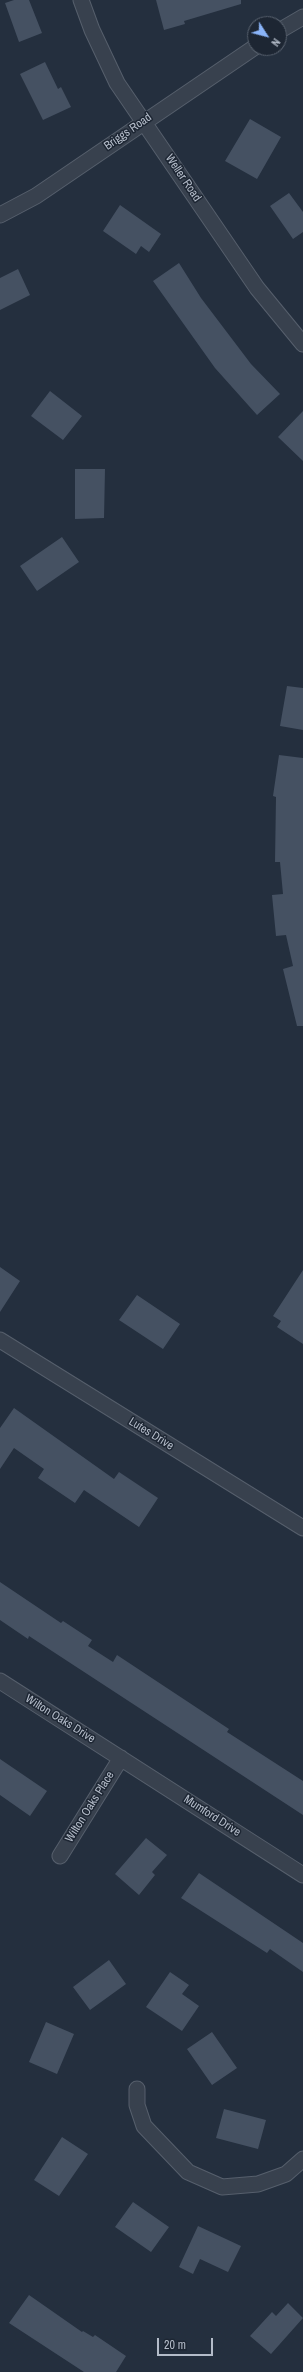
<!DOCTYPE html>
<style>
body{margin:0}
#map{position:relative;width:303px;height:2372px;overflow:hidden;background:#242f3e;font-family:"Archivo Narrow",sans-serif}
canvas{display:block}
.north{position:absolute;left:247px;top:16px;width:40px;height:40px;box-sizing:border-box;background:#1d2633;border:1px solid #59626f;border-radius:50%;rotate:126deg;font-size:11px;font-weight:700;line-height:16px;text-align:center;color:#b4bcc9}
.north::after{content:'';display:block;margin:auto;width:14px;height:18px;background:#8ab4f8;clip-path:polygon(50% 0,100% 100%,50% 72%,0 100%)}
.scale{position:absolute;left:157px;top:2338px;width:56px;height:18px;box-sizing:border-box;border:2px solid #b4bcc9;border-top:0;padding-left:5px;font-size:12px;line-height:14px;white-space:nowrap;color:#b4bcc9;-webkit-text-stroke:3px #1d2633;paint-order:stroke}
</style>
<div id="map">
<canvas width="303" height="2372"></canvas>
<div class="north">N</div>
<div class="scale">20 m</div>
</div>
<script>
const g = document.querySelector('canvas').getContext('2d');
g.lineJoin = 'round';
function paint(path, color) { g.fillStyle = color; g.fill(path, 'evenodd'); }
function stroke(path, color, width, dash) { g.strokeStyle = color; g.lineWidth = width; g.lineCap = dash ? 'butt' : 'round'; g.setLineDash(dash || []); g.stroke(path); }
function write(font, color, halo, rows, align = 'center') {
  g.font = font + ' "Archivo Narrow",sans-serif'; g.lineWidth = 3; g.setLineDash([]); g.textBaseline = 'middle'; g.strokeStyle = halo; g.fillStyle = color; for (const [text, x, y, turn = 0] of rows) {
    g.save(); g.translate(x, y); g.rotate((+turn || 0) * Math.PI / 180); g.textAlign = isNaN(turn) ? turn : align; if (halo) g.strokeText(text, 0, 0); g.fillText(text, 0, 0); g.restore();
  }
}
const building = new Path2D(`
 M14,0H29L42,33L19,42L5,3Z
 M156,0H241V4L184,21L185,24L164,30Z
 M45,62L58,89L61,87L71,107L43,120L20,74Z
 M250,119L281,137L257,179L225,161Z
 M289,193L303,212V232L293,239L270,206Z
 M120,205L161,234L149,252L141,246L136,254L103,231Z
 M179,263L201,298L251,364L280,394L257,415L215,368L153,281Z
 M18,269L30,295L0,310V278Z
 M50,391L82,416L63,440L31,416Z
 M303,411V461L278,437Z
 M75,469H105L104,518L75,519Z
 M62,537L79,562L37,591L20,566Z
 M287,686L303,688V730L280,726Z
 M279,755L303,758V1026H297L283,969L293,966L286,935L276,936L272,895L283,894L280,862H275L276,797L273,796Z
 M0,1267L20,1281L0,1312Z
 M303,1270V1344L277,1327L281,1321L273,1316Z
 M137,1295L180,1324L163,1349L119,1320Z
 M14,1408L114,1479L119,1472L158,1498L139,1527L84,1490L75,1503L38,1478L44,1469L14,1448L0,1469V1428Z
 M0,1582L61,1623L63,1621L92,1640L88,1646L113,1662L117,1655L229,1729L227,1732L303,1781V1815L29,1636L28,1639L0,1620Z
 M0,1759L47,1791L30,1816L0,1795Z
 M146,1838L167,1855L152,1872L155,1875L139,1895L115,1874Z
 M199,1873L303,1943V1972L270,1949L267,1953L181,1898Z
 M109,1960L126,1984L90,2010L73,1987Z
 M170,1972L189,1985L182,1994L199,2006L182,2031L146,2007Z
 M46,2022L74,2034L57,2074L29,2062Z
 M212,2032L237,2068L212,2085L187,2049Z
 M224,2109L266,2120L258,2149L216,2138Z
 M62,2137L88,2154L59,2196L34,2180Z
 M133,2202L169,2227L151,2252L115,2227Z
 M198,2226L241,2246L228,2272L200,2259L193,2274L179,2267Z
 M29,2295L82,2332L83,2331L93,2337L95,2335L126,2356L116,2372H84L9,2323Z
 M288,2303L303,2318L271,2354L250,2336L272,2312L276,2316Z`);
const minor = new Path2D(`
 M81,0L92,30L117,83L257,288L303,344
 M279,31L303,17
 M0,215L36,196L255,47
 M0,1340L303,1528
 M0,1681L303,1875
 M60,1856L121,1758
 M137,2089V2105L144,2126L188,2172L222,2187L258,2184L286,2174L303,2159`);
const streetNames = [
 ["Briggs Road",128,132,-35],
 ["Weller Road",183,178,56],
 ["Lutes Drive",151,1434,32],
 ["Wilton Oaks Drive",60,1719,32],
 ["Wilton Oaks Place",90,1807,-58],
 ["Mumford Drive",212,1816,33]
];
paint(building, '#455162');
stroke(minor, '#565f6c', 17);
stroke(minor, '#38414e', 15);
write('12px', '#b4bcc9', '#1d2633', streetNames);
</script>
